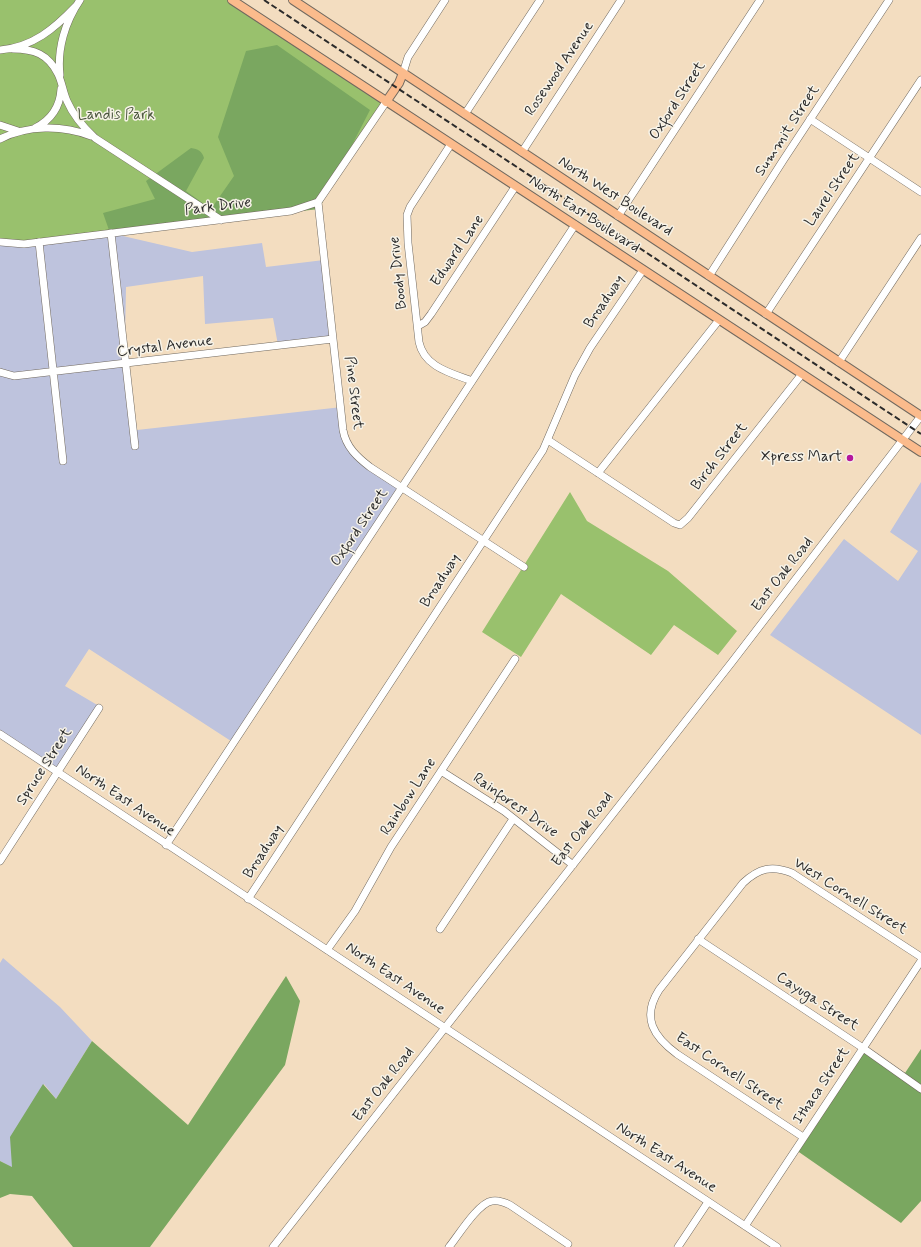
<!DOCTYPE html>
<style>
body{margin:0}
canvas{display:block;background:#f3ddc0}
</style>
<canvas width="921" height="1247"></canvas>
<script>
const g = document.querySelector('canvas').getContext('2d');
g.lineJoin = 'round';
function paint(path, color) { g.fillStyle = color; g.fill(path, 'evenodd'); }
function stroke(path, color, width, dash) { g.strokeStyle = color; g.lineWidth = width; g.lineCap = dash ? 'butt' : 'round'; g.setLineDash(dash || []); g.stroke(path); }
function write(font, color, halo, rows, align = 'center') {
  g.font = font + ' Mynerve,sans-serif'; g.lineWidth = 3; g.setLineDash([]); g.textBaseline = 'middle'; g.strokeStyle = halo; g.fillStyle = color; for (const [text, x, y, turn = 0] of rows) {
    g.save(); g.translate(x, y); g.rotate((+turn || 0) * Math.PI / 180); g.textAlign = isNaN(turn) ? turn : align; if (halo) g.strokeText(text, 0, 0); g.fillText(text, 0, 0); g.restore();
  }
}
const industrial = new Path2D(`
 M110,233L192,252L262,243L266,267L324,260L333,338L278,345L273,318L205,324L203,276L126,287L125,339L137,430L342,407L349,448L403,486L234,743L89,649L65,686L99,706L56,772L0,735V243Z
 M921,482V735L770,635L844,539L898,581L918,551L890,532Z
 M3,958L60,1007L92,1041L56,1099L44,1084L13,1168L0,1161V963Z`);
const green = new Path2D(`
 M0,0H232L386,102L318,202L39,242L0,243Z
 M570,492L587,521L668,571L737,631L718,655L674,625L651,655L561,594L521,657L482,632Z`);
const forest = new Path2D(`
 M277,45L370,110L319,209L110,233L103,213L155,199L146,181L191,148C198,149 202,151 204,158L186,191L211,209L234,176L218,137L246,51Z
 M286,976L300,1001L285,1065L150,1247H73L32,1196L10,1194L0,1198V1161L12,1167L10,1137L43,1084L56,1099L92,1041L188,1125Z
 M862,1049L905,1073L921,1049V1201L901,1223L796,1150Z`);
const minor = new Path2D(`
 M13,49C34,49 48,54 58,74C62,82 63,92 67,101C73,115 83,127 95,138L221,220
 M0,50C33,47 54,29 76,6
 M403,73L408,57L445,0
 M60,75C57,49 65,22 80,0
 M465,114L540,0
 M810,119L921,192
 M0,125L18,131
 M35,128C51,120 60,107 61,89
 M0,139C28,125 62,125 91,136
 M451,144L410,207L407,215L408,243L419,342C424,367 451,373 472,381
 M522,152L621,0
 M318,202L343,430C346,447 357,457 370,467L524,567
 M618,216L760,0
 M111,233L135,446
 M0,242L24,244L291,211L318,202L386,102
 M39,242L63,461
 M709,276L784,159L889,0
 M766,314L921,80
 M418,326L425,322L431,314L515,187
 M839,362L921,238
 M0,372L14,376L333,339
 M548,440L674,523L680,525L688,518L802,374
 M598,473L719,320
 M0,734L777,1247
 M441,771L504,811L573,865
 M166,845L575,225
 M0,861L99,708
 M248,899L543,450L575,375L590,348L643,270
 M440,929L513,819
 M698,939L863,1048L921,1089
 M327,950L355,911L391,847L515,659
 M803,1137L677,1054C654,1037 641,1018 659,990L743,883C759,868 772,865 792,873L921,957
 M745,1226L921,961
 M273,1247L732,662L921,416
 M449,1247C458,1236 478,1203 492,1201C498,1200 504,1202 510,1205L568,1244
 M678,1247L708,1202`);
const major = new Path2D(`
 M232,0L921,452
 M293,0L921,416
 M386,102L399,83L403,73`);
const rail = new Path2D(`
 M264,0L921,434`);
const markers = [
 [850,458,4,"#b5179e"]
];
const streetNames = [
 ["Rosewood Avenue",560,69,-56],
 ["Oxford Street",678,101,-57],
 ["Summit Street",788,131,-57],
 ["Laurel Street",833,190,-56],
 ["North West Boulevard",615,197,33],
 ["Park Drive",218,207,-7],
 ["North East Boulevard",584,215,33],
 ["Edward Lane",458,251,-56],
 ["Boody Drive",399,273,-96],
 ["Broadway",605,302,-56],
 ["Crystal Avenue",165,347,-7],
 ["Pine Street",353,393,83],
 ["Birch Street",720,457,-52],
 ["Oxford Street",360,528,-56],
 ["East Oak Road",783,575,-52],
 ["Broadway",441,581,-57],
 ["Spruce Street",45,767,-57],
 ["Rainbow Lane",409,797,-57],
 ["North East Avenue",125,801,34],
 ["Rainforest Drive",515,806,35],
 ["East Oak Road",583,830,-52],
 ["Broadway",264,852,-57],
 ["West Cornell Street",850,897,32],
 ["North East Avenue",395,979,34],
 ["Cayuga Street",817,1002,33],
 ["East Cornell Street",729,1072,34],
 ["East Oak Road",384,1085,-52],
 ["Ithaca Street",822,1086,-56],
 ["North East Avenue",666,1158,33]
];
const parkNames = [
 ["Landis Park",116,116]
];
const poiNames = [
 ["Xpress Mart",842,458]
];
paint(industrial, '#bec3dd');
paint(green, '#99c16d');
paint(forest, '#7aa760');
stroke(minor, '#71695f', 8);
stroke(major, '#71695f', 10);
stroke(minor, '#fff', 7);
stroke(major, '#fbbb8c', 8);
stroke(rail, '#2b2b2b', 2, [6, 3]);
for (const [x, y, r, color] of markers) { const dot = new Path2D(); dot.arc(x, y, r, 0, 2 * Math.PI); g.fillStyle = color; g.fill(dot); stroke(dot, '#f7f3e8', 1.5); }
write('15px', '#2b2b2b', '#f7f3e8', streetNames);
write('15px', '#4c583f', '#f7f3e8', parkNames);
write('15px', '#2b2b2b', '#f7f3e8', poiNames, 'right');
</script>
